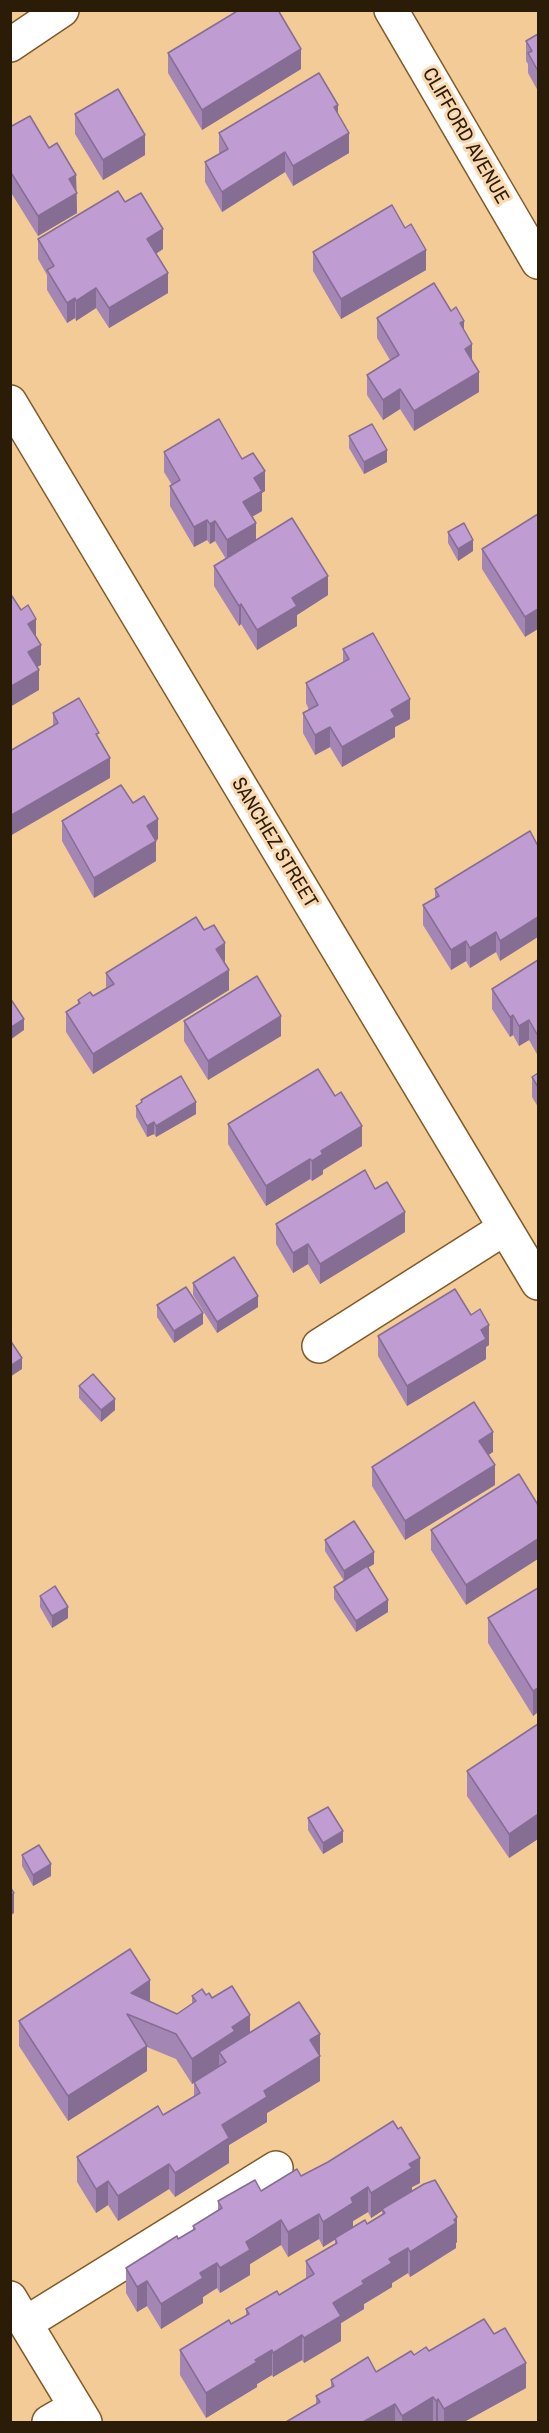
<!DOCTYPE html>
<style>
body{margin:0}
#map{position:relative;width:549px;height:2433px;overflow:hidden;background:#f3cb97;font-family:"Archivo Narrow",sans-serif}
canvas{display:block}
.frame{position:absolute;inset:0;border:12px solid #2a1c07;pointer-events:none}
</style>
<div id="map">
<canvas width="549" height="2433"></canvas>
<div class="frame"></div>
</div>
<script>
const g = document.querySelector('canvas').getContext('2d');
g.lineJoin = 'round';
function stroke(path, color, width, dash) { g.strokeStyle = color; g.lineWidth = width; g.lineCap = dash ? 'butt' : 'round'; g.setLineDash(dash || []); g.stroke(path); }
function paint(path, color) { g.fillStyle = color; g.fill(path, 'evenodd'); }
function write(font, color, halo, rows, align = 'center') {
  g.font = font + ' "Archivo Narrow",sans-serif'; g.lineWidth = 6; g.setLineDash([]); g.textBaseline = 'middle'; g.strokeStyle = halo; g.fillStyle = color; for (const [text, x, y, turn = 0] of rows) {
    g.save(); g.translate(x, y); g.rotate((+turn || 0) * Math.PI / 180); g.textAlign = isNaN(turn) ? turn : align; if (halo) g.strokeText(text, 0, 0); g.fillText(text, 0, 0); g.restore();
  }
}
const minor = new Path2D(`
 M391,10L538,262
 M10,45L62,10
 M10,402L538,1283
 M319,1346L505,1228
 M10,2298L85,2422
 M26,2323L276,2168
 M49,2422L75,2407`);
const wall = new Path2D(`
 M538,34V91L528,73V64L526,61V41Z
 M168,53L301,69L202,130L168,73Z
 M75,114L145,155L103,180L75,134Z
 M338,114L349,153L293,186L285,172L222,212L205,182V162L219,154V133Z
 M10,127L49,148L76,175L77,213L38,236L10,191Z
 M125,202L163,249L156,254L168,293L109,328L96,308L76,321L75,318L67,323L47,290V275L38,259V239Z
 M313,252L426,270L341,319L313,271Z
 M377,318L464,331L479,392L414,431L400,409L383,420L367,395V375L390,360L377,338Z
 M349,436L387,462L364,474L349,448Z
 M164,452L242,459L265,491L262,493V511L252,517L256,541L328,595L297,615V626L257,650L241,624L239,626L214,586V566L226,559L215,541L210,544L207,540L194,547L170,506V486L172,485L164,472Z
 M538,514L525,637L482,569V549Z
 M448,532L473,551L458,561L448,543Z
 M343,649L410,719L395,727V737L342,767L330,747L315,755L303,733V713L309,710L306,703V683L343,662Z
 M53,713L110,778L53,726Z
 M133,803L158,839L156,840V861L94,898L62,841V821Z
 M530,831L500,961L496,952L470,968L466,961L451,970L423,925V905L435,898V889Z
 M538,960V1056L529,1040L519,1046L513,1035L510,1037L492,1009V989Z
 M225,963L229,990L93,1074L66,1032V1012L78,1004V1000L93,996L106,988V973Z
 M184,1021L281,1036L208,1080L184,1041Z
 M538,1073V1107L532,1097V1077Z
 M141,1100L196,1114L156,1137L154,1134L147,1137L136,1117V1106L141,1103Z
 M228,1124L362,1146L323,1170V1174L312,1181L310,1179L266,1206L228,1144Z
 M375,1189L405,1232L320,1284L308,1264L293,1273L276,1244V1224Z
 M193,1283L258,1307L217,1333L193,1295Z
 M157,1305L203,1324L174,1343L157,1317Z
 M471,1315L489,1345L486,1347V1359L407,1406L378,1356V1336Z
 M79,1386L115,1410L101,1422L79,1398Z
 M493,1452L488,1455L495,1485L405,1540L372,1486V1467Z
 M519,1474L466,1605L431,1550V1530Z
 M325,1540L374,1564L367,1568L388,1612L356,1632L334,1599V1587L344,1581L325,1551Z
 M538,1588V1712L533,1716L488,1643V1618Z
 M40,1596L68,1618L52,1628L40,1607Z
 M538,1724V1839L509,1858L467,1796V1771Z
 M308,1818L343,1842L323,1854L308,1830Z
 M22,1855L51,1876L33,1886L22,1866Z
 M206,1995L212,1998L250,2032L320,2034V2081L267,2113V2122L229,2145V2163L175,2197L169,2189L118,2221L108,2205L96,2213L77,2182V2157L163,2115L194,2096V2083L192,2084L176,2059L147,2047V2071L68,2121L19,2046V2021L150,2002L177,2014L192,2004V1996Z
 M301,2176L420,2183L412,2187V2191L457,2242L456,2243V2248L410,2277L408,2273L392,2283V2287L364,2304V2309L341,2323V2341L304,2363L302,2360L273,2377L272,2375L257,2384V2387L206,2418L180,2375V2350L231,2324L246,2316V2309L279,2295L306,2279V2261L335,2244V2240L323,2247L319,2239L288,2257L281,2245L250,2264V2275L220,2293L217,2288L203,2297V2303L161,2329L147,2306L137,2312L126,2293V2268L193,2231V2226L218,2211V2201L261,2191ZM382,2211V2215L367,2224L353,2227V2221L368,2212L371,2218Z
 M429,2351L526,2388L464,2422H286L316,2404V2396L331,2388V2380L376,2372L414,2355Z`);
const shadedWall = new Path2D(`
 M301,49V69L202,130V110Z
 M338,105V125L334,107Z
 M349,133V153L293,186V166Z
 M145,135V155L103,180V160Z
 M285,152V172L222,212V192Z
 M76,175L77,213L38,236V216L69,179Z
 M163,229V249L147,259V239Z
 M426,250V270L341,319V299Z
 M168,273V293L109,328V308Z
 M96,288V308L76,321V301Z
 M75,298V318L67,323V303Z
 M464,321V341L460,323Z
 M472,344V364L465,349Z
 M479,372V392L414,431V411Z
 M400,389V409L383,420V400Z
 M387,450V462L364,474V462Z
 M265,471V491L262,493V511L243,522V502L254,478Z
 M207,520V540L194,547V527Z
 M215,521V541L210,544V524Z
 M256,523V543L227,560V540Z
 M473,540V551L458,561V549Z
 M328,576V595L297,615V626L257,650V630L292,598Z
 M241,604V624L239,626V606Z
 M538,609V629L525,637V617Z
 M36,619V639L28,624Z
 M41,645V665L28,672V652Z
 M39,670V690L10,707V687Z
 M410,699V719L395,727V737L342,767V747L391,710Z
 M330,727V747L315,755V735Z
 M110,758V778L10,836V816Z
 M158,819V839L147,846V826Z
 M156,841V861L94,898V878Z
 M538,917V937L500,961V941Z
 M496,932V952L470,968V948Z
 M466,941V961L451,970V950Z
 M225,943V963L216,949Z
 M229,970V990L93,1074V1054Z
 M513,1015V1035L510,1037V1017Z
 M281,1016V1036L208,1080V1061Z
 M24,1019V1030L10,1040V1028Z
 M529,1020V1040L519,1046V1026Z
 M196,1102V1114L156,1137V1126Z
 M154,1122V1134L147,1137V1126Z
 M362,1126V1146L323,1170V1174L312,1181V1161L321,1151Z
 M310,1159V1179L266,1206V1186Z
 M405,1212V1232L320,1284V1264Z
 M308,1244V1264L293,1273V1253Z
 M258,1296V1307L217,1333V1322Z
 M203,1313V1324L174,1343V1331Z
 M489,1325V1345L486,1347V1359L407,1406V1386L481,1330Z
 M22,1358V1369L10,1377V1366Z
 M115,1399V1410L101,1422V1410Z
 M493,1432V1452L479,1461V1441Z
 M495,1465V1485L405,1540V1521Z
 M538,1539V1559L466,1605V1585Z
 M374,1552V1564L344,1582V1571Z
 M388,1600V1612L356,1632V1621Z
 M68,1607V1618L52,1628V1616Z
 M538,1688V1712L533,1716V1691Z
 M538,1814V1839L509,1858V1834Z
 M343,1831V1842L323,1854V1843Z
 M51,1864V1876L33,1886V1875Z
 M14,1893V1913L10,1916V1896Z
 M150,1980V2005L131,1993Z
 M250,2015V2040L219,2052V2066L192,2084V2059L232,2027Z
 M320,2034V2081L267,2113V2122L229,2145V2163L175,2197V2173L222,2125L264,2091L310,2040Z
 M147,2046V2071L68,2121V2096Z
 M420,2158V2183L412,2187V2193L382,2209V2211L371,2218V2193L409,2164Z
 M169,2164V2189L118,2221V2196Z
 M108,2181V2205L96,2213V2189Z
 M368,2187V2212L353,2221V2228L323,2247V2222L351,2198Z
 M319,2214V2239L288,2257V2232Z
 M457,2217V2242L456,2243V2248L410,2277V2252Z
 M281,2220V2245L250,2264V2275L220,2293V2268L246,2242Z
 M408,2248V2273L392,2283V2287L364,2304V2309L341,2323V2341L304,2363V2338L333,2303L389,2259Z
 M217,2263V2288L203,2297V2303L161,2329V2304L200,2273Z
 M147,2281V2306L137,2312V2287Z
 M302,2335V2360L273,2377V2353Z
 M272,2350V2375L257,2384V2387L206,2418V2393L255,2360Z
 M526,2363V2388L464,2422H444V2409Z
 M433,2397V2422H402V2416Z
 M438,2399V2422H436V2401Z
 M395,2404V2422H363Z`);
const building = new Path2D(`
 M239,10H278L301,49L202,110L168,53Z
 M538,34V71L528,53L532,51L526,41Z
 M319,73L338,105L334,107L349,133L293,166L285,152L222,192L205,162L228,149L219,133Z
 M118,89L145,135L103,160L75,114Z
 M30,116L49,148L57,143L76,175L69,179L77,193L38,216L10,171V127Z
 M118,191L125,202L141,193L163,229L147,239L168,273L109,308L96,288L76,301L75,298L67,303L47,270L54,266L38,239Z
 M392,205L405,228L411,224L426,250L341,299L313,252Z
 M434,283L451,311L456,307L464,321L460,323L472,344L465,349L479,372L414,411L400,389L383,400L367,375L399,355L377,318Z
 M219,419L242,459L253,453L265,471L254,478L262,491L243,502L256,523L227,540L215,521L210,524L207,520L194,527L170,486L180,480L164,452Z
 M372,424L387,450L364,462L349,436Z
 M538,514V609L525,617L482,549Z
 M292,518L328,576L292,598L297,606L257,630L241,604L239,606L214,566Z
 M464,523L473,540L458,549L448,532Z
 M10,593L21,610L28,605L36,619L28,624L41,645L28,652L39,670L10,687Z
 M373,633L410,699L391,710L395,717L342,747L330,727L315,735L303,713L318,705L306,683L349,659L343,649Z
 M79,698L99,733L96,734L110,758L10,816V751L58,723L53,713Z
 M121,785L133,803L144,796L158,819L147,826L156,841L94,878L62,821Z
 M530,831L538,846V917L500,941L496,932L470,948L466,941L451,950L423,905L439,896L435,889Z
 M196,917L204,930L214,925L225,943L216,949L229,970L93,1054L66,1012L80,1003L78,1000L90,992L93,996L114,984L106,973Z
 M538,960V1036L529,1020L519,1026L513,1015L510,1017L492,989Z
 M257,976L281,1016L208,1061L184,1021Z
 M10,998L24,1019L10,1028Z
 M318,1069L335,1096L341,1092L362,1126L321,1151L323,1154L312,1161L310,1159L266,1186L228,1124Z
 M538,1073V1087L532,1077Z
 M181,1076L196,1102L156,1126L154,1122L147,1126L136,1106L142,1102L141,1100Z
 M365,1170L375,1189L387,1182L405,1212L320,1264L308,1244L293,1253L276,1224Z
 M234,1257L258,1296L217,1322L193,1283Z
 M186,1287L203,1313L174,1331L157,1305Z
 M455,1289L471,1315L480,1309L489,1325L481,1330L486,1339L407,1386L378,1336Z
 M10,1340L22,1358L10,1366Z
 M93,1374L115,1399L101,1410L79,1386Z
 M474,1402L493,1432L479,1441L495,1465L405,1521L372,1467Z
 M519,1474L538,1505V1539L466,1585L431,1530Z
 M354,1521L374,1552L344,1571L325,1540Z
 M367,1566L388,1600L356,1621L334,1587Z
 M55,1586L68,1607L52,1616L40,1596Z
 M538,1588V1688L533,1691L488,1618Z
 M538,1724V1814L509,1834L467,1771Z
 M328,1807L343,1831L323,1843L308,1818Z
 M39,1845L51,1864L33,1875L22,1855Z
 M10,1887L14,1893L10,1896Z
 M130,1949L150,1980L131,1993L177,2014L196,2001L192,1996L202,1989L206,1995L209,1993L212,1998L232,1986L250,2015L232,2027L235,2031L192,2059L176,2034L127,2014L147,2046L68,2096L19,2021Z
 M299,2002L320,2034L310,2040L320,2056L264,2091L267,2097L222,2125L229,2138L175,2173L169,2164L118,2196L108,2181L96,2189L77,2157L158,2106L163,2115L200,2093L194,2082L226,2062L219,2052Z
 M393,2121L398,2129L401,2127L420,2158L409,2164L412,2168L371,2193L368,2187L351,2198L353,2203L323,2222L319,2214L288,2232L281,2220L246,2242L250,2250L220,2268L217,2263L200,2273L203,2278L161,2304L147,2281L137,2287L126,2268L177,2236L178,2239L195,2229L193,2226L222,2208L218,2201L255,2180L261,2191L297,2169L301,2176L328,2162Z
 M435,2180L457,2217L454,2220L456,2223L410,2252L408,2248L389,2259L392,2263L362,2281L364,2284L333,2303L341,2316L304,2338L302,2335L273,2353L272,2350L255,2360L257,2362L206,2393L180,2350L229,2320L231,2324L249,2314L246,2309L277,2291L279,2295L314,2274L306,2261L337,2243L335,2238L365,2220L367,2224L385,2213L382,2209L424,2184Z
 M484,2319L494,2334L505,2328L526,2363L444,2409L438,2399L436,2401L433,2397L402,2416L395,2404L363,2422H286L320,2402L316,2396L334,2386L331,2380L368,2357L376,2372L411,2351L414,2355L426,2347L429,2351Z`);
const streetNames = [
 ["CLIFFORD AVENUE",465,136,60],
 ["SANCHEZ STREET",274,843,59]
];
stroke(minor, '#7d5a28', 36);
stroke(minor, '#fff', 33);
paint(wall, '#a486b5');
paint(shadedWall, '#866d93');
paint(building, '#bf9cd2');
stroke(building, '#866d93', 1.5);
write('20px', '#2a1c07', '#fad9b0', streetNames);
</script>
